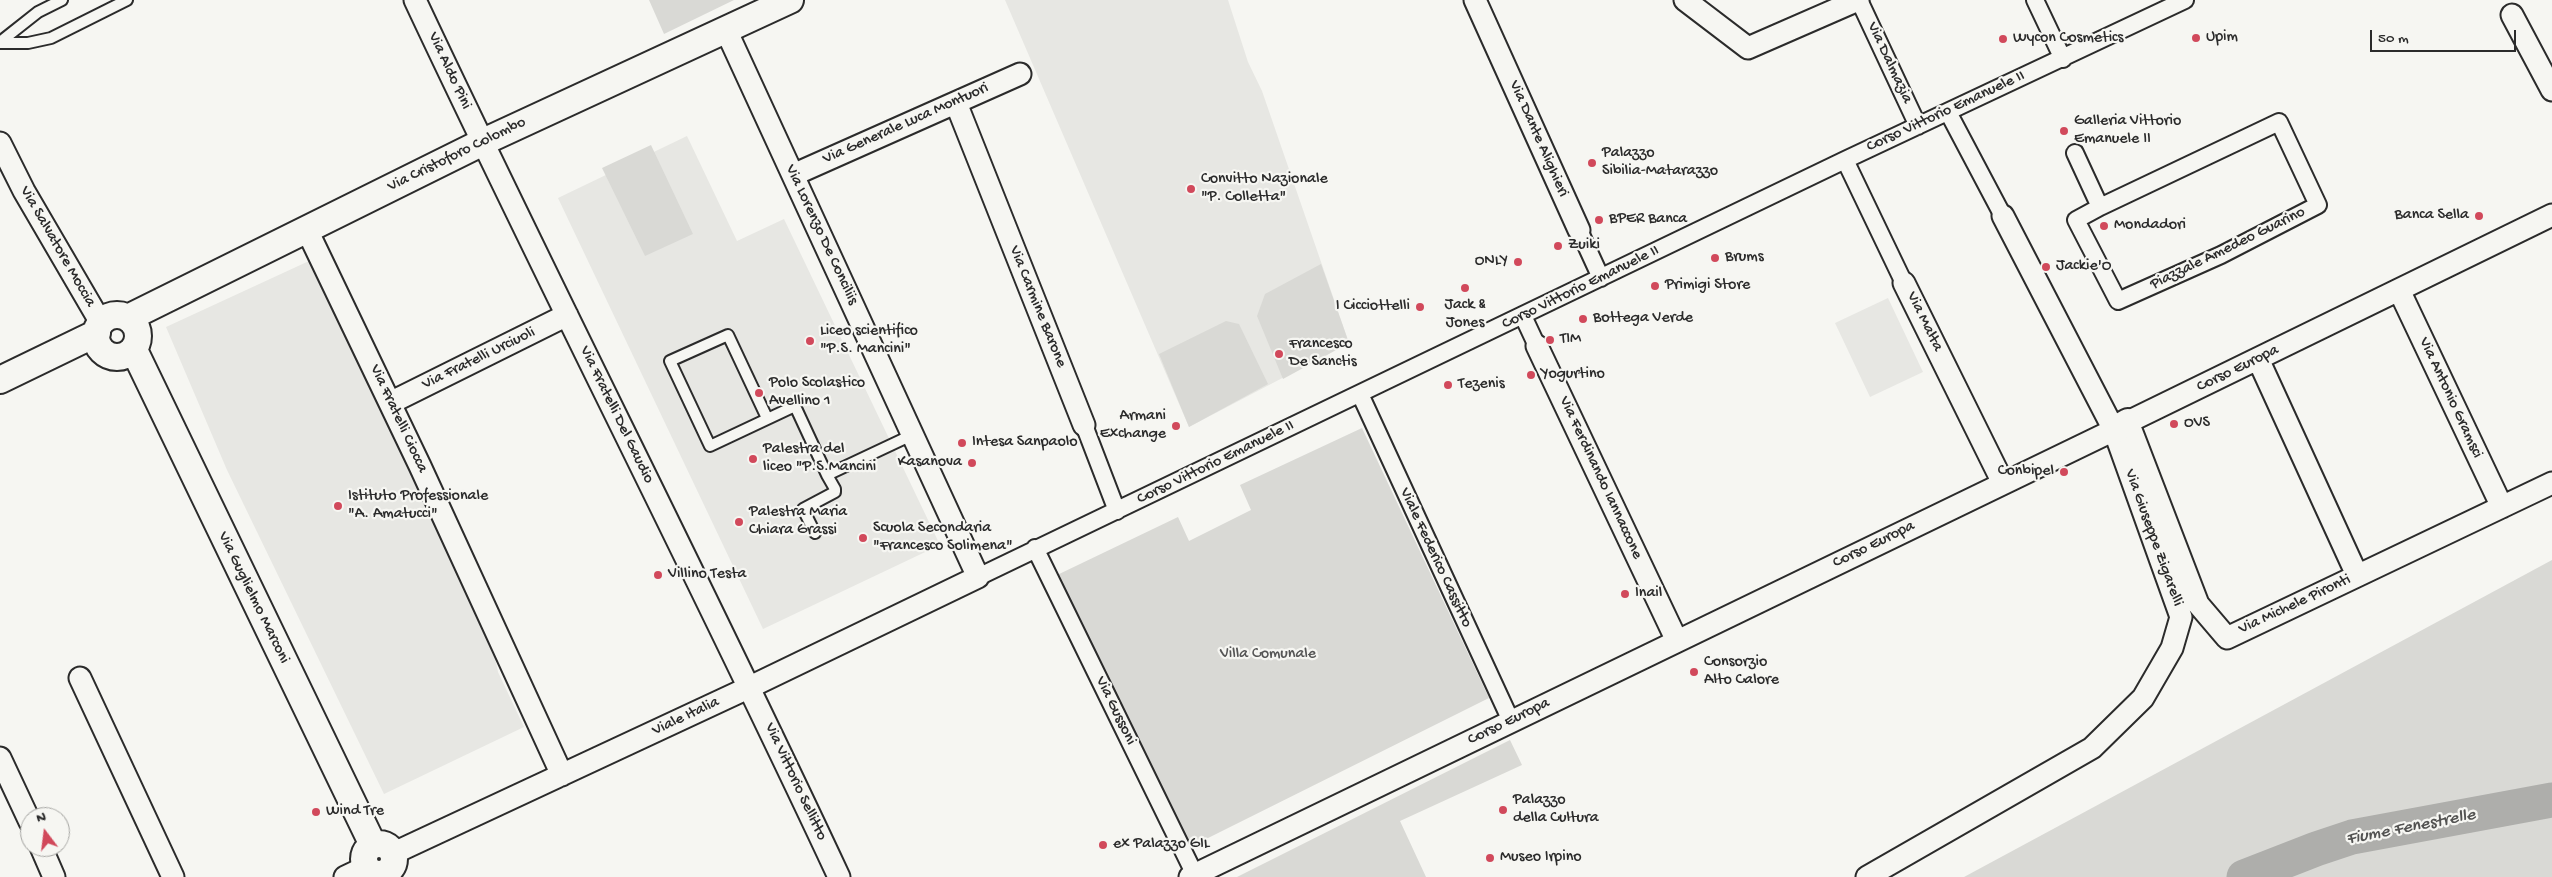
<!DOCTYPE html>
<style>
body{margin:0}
#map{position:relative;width:2552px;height:877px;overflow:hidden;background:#f6f6f2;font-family:"Gochi Hand",sans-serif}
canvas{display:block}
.north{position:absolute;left:20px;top:807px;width:50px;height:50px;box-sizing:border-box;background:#f6f6f2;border:1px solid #a5a5a2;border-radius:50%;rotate:345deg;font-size:14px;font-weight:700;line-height:20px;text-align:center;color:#2b2b2b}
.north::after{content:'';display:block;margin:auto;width:18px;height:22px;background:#d1495b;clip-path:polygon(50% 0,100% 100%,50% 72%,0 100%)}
.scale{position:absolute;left:2370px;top:30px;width:146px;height:22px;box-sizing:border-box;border:2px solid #2b2b2b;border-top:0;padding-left:6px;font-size:15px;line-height:18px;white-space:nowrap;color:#2b2b2b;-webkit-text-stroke:4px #f6f6f2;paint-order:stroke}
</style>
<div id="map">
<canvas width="2552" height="877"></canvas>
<div class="north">N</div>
<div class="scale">50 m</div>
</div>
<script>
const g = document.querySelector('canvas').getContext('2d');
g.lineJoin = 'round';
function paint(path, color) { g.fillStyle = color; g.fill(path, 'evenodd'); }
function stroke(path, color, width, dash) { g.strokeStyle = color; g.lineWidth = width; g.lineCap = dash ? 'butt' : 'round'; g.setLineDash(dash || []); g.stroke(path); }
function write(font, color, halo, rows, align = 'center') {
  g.font = font + ' "Gochi Hand",sans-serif'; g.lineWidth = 4.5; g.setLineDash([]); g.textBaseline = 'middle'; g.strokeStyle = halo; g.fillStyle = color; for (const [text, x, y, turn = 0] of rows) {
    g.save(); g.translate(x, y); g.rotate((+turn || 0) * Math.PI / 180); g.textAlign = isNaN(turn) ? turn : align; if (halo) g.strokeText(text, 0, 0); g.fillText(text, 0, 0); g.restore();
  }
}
const built = new Path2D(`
 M1005,0H1228L1248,62L1262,91L1349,343L1189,427Z
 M687,136L737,241L784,219L940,545L763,629L558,198Z
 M309,261L364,363L486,614L498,672L524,727L384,794L227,470L166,327Z
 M1888,298L1923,372L1870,397L1835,323Z`);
const green = new Path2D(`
 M649,0H734L664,34Z
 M651,145L693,234L645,256L602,168Z
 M1321,264L1349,343L1283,379L1257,316L1265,294Z
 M1226,321L1239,324L1268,384L1189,427L1159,354Z
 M1362,428L1489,698L1188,848L1055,576L1178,517L1189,541L1251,510L1240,485Z
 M2552,560V877H1964Z
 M1510,740L1522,765L1400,821L1426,877H1237Z`);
const river = new Path2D(`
 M2244,877L2316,849L2352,837L2552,800`);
const service = new Path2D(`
 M0,42L38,12L62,0
 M0,43H28L51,38L127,0
 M767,418L728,335L670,361L710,446L795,406L827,475L912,435
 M815,533L803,509L835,492V489L827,475`);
const pedestrian = new Path2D(`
 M1859,0L1918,126
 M2035,0L2063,59
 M1948,112L2003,216
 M2075,153L2100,207L2279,122L2318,205L2221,255L2118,301L2076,220L2100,207
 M1845,160L1904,283
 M1579,230L1601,278
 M1523,316L1537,346
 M1360,394L1511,721
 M1084,425L1117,511
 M1035,548L1195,875
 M978,577L1845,160L2185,0`);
const minor = new Path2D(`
 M415,0C553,294 702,583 839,877
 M1475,0L1579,230
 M1685,0L1748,48L1858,0
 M2512,15L2552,90
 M956,103L1084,425
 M0,143L24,191L101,323
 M793,175L1020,74
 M2552,215L2128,422L2198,604L2227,638L2552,483
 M306,228L420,466L562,775
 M1904,283L2003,483
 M2399,290L2502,507
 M1537,346L1677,641
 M2258,359L2357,575
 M390,403L567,315
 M80,678L173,877
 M0,758L30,822
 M41,847L54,877
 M394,853L750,687L978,577L726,30
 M345,877L366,867
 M1190,877L2114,430
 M1867,877L2092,748L2143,698L2172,648L2181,617L2114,430L2003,216`);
const tertiary = new Path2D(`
 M96 336a21 21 0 1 1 42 0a21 21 0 1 1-42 0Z
 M128,318L483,142L790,0
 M134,350L373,845
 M0,380L97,333
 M2114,430L2128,422
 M364 859a15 15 0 1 1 30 0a15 15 0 1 1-30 0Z`);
const markers = [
 [2196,38,5,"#d1495b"],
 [2003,39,5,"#d1495b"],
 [2064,131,5,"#d1495b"],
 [1592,163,5,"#d1495b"],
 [1191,189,5,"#d1495b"],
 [2479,216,5,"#d1495b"],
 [1599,220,5,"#d1495b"],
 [2104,226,5,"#d1495b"],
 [1558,246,5,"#d1495b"],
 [1715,258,5,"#d1495b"],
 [1518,262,5,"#d1495b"],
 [2046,267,5,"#d1495b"],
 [1655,286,5,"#d1495b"],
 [1465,288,5,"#d1495b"],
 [1420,307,5,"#d1495b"],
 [1583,319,5,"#d1495b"],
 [1550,340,5,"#d1495b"],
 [810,341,5,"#d1495b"],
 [1279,354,5,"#d1495b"],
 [1531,375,5,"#d1495b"],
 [1448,385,5,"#d1495b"],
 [759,393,5,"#d1495b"],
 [2174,424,5,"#d1495b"],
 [1176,426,5,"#d1495b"],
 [962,443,5,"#d1495b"],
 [753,459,5,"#d1495b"],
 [972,463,5,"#d1495b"],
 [2064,472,5,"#d1495b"],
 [338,506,5,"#d1495b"],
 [739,522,5,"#d1495b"],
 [863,538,5,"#d1495b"],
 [658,575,5,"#d1495b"],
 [1625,594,5,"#d1495b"],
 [1694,672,5,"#d1495b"],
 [1503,810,5,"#d1495b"],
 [316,812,5,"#d1495b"],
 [1103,845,5,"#d1495b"],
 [1490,858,5,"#d1495b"]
];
const poiNames = [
 ["Upim",2206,38],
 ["Wycon Cosmetics",2013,39],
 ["Galleria Vittorio",2074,122],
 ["Emanuele II",2074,140],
 ["Palazzo",1602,154],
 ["Sibilia-Matarazzo",1602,172],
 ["Convitto Nazionale",1201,180],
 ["\"P. Colletta\"",1201,198],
 ["Banca Sella",2469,216,"right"],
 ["BPER Banca",1609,220],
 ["Mondadori",2114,226],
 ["Zuiki",1568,246],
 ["Brums",1725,258],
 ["ONLY",1508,262,"right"],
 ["Jackie'O",2056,267],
 ["Primigi Store",1665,286],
 ["Jack &",1465,306,"center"],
 ["Jones",1465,324,"center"],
 ["I Cicciottelli",1410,307,"right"],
 ["Bottega Verde",1593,319],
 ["Liceo scientifico",820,332],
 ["\"P.S. Mancini\"",820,350],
 ["TIM",1560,340],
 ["Francesco",1289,345],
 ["De Sanctis",1289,363],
 ["Yogurtino",1541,375],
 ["Polo Scolastico",769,384],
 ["Avellino 1",769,402],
 ["Tezenis",1458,385],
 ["Armani",1166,417,"right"],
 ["Exchange",1166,435,"right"],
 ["OVS",2184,424],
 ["Intesa Sanpaolo",972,443],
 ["Palestra del",763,450],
 ["liceo \"P.S.Mancini",763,468],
 ["Kasanova",962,463,"right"],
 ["Conbipel",2054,472,"right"],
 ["Istituto Professionale",348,497],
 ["\"A. Amatucci\"",348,515],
 ["Palestra Maria",749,513],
 ["Chiara Grassi",749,531],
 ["Scuola Secondaria",873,529],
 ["\"Francesco Solimena\"",873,547],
 ["Villino Testa",668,575],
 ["Inail",1635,594],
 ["Consorzio",1704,663],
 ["Alto Calore",1704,681],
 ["Palazzo",1513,801],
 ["della Cultura",1513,819],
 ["Wind Tre",326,812],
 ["ex Palazzo GIL",1113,845],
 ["Museo Irpino",1500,858]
];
const streetNames = [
 ["Via Dalmazia",1889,63,65],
 ["Via Aldo Pini",449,71,65],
 ["Corso Vittorio Emanuele II",1946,112,-25],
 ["Via Generale Luca Montuori",906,124,-24],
 ["Via Dante Alighieri",1538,139,66],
 ["Via Cristoforo Colombo",457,155,-26],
 ["Via Lorenzo De Conciliis",821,235,65],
 ["Via Salvatore Moccia",57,247,60],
 ["Piazzale Amedeo Guarino",2228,249,-26],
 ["Corso Vittorio Emanuele II",1581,288,-26],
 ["Via Carmine Barone",1037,307,68],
 ["Via Malta",1924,322,64],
 ["Via Fratelli Urciuoli",479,359,-26],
 ["Corso Europa",2238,369,-26],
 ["Via Antonio Gramsci",2450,398,65],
 ["Via Fratelli Del Gaudio",616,415,64],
 ["Via Fratelli Ciocca",398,419,65],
 ["Corso Vittorio Emanuele II",1216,463,-26],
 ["Via Ferdinando Iannaccone",1600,478,65],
 ["Via Giuseppe Zigarelli",2153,538,70],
 ["Corso Europa",1874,545,-26],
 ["Viale Federico Cassitto",1435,558,65],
 ["Via Guglielmo Marconi",253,598,64],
 ["Via Michele Pironti",2295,605,-25],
 ["Via Gussoni",1115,711,64],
 ["Viale Italia",686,717,-25],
 ["Corso Europa",1509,722,-26],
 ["Via Vittorio Sellitto",795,782,65]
];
const parkNames = [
 ["Villa Comunale",1268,655]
];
const waterNames = [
 ["Fiume Fenestrelle",2411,828,-11]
];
paint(built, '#e7e7e3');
paint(green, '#d9d9d5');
stroke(river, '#aeaeab', 35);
stroke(service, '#2b2b2b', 14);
stroke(pedestrian, '#2b2b2b', 20);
stroke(minor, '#2b2b2b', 25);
stroke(tertiary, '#2b2b2b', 30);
stroke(service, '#f6f6f2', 10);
stroke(pedestrian, '#f6f6f2', 16);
stroke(minor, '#f6f6f2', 21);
stroke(tertiary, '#f6f6f2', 26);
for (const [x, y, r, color] of markers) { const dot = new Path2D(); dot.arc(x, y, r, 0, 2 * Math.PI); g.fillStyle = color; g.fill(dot); stroke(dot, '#f6f6f2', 2); }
write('16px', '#2b2b2b', '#f6f6f2', poiNames, 'left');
write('16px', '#2b2b2b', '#f6f6f2', streetNames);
write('16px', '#565656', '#f6f6f2', parkNames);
write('italic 18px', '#525251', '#f6f6f2', waterNames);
</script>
